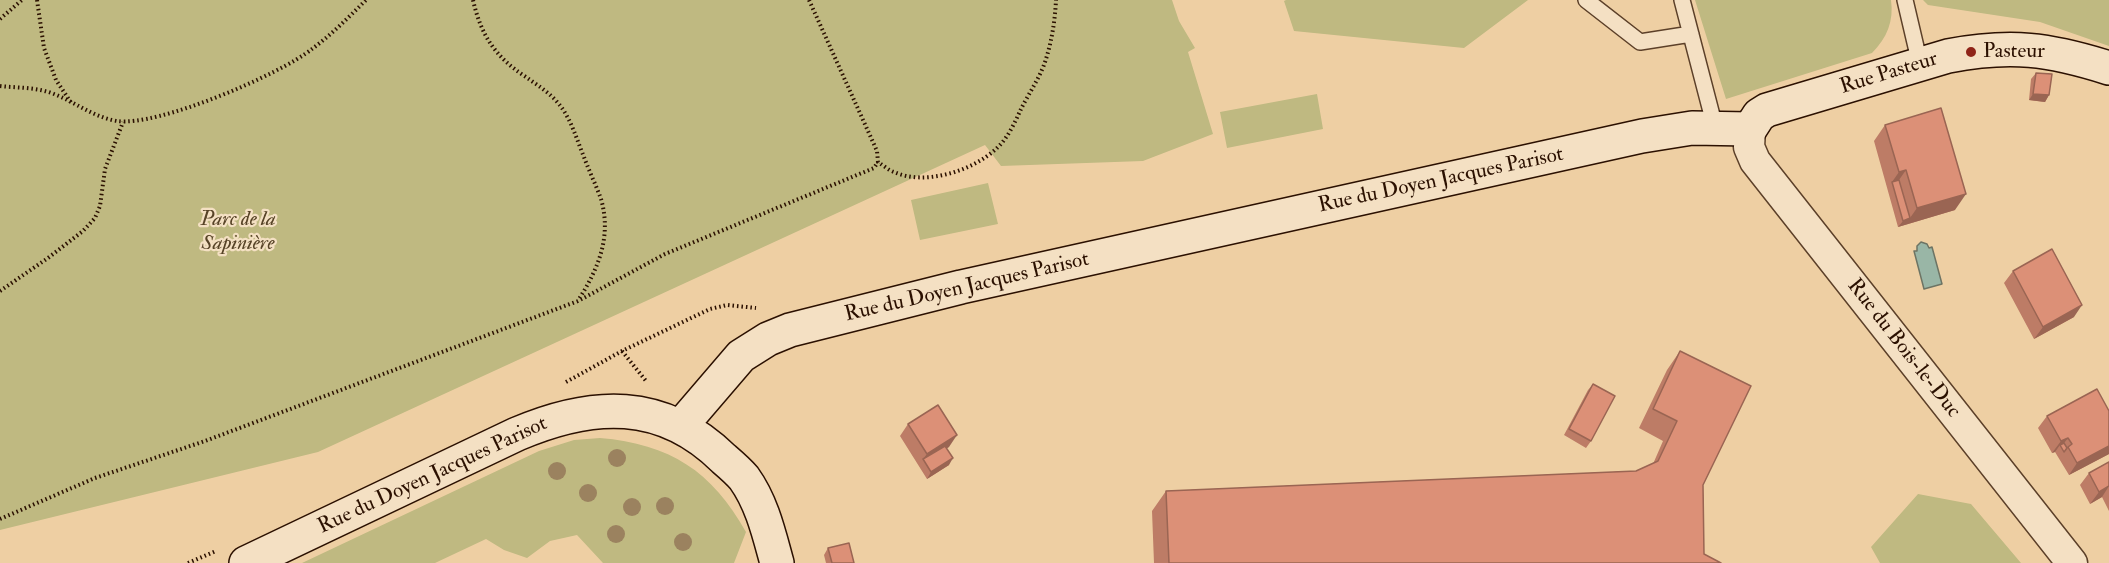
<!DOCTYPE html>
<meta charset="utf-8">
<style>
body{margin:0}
canvas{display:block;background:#eecfa3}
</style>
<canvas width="2109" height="563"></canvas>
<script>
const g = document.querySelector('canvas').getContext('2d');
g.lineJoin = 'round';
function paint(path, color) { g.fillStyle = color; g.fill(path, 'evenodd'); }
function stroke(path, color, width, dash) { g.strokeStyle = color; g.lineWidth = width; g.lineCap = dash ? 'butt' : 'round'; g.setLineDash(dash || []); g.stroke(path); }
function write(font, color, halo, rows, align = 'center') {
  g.font = font + ' "IM FELL Double Pica",serif'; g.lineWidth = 4.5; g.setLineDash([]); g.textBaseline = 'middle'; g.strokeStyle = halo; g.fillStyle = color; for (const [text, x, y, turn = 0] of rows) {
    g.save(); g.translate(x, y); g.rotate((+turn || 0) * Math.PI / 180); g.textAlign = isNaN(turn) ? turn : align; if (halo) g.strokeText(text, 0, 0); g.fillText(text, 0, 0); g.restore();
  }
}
const green = new Path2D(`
 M0,0H1172L1179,21L1195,48L1188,52L1213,134L1143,161L1001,166L985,145L318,452L0,530Z
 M1286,0H1528L1464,48L1294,31L1284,1Z
 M1695,0H1891C1894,21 1887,38 1872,53L1726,99Z
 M1923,0H2109V46L2040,22L1928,5Z
 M1317,94L1323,129L1227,148L1220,112Z
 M988,183L998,224L920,240L911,200Z
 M600,438C670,444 712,471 746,532L734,563H603L577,535L550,541L527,558L504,550L486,539L435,563H302L539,451L574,440Z
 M1918,494L1971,504L2021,563H1880L1871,547Z`);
const water = new Path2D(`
 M1921,242L1927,244L1929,248L1932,247L1942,284L1924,289L1914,251H1917V246Z`);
const path = new Path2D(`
 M37,0L44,48L56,80L72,104
 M473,0C481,35 495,57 526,77C537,85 549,92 558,103C571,118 576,138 584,157C589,171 596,185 601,199C612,237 598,269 579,299
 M809,0L877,151L878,162C883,165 888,170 894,172C925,186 973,171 997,148C1008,138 1015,122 1021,109C1029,93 1041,76 1046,59C1052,40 1055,20 1056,0
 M0,19L22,0
 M0,86C18,88 37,87 54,94C75,102 93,117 117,121C157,127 279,75 312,49C331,35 349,17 366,0
 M0,291L48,258L83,231L95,218L100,206L105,169L123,122
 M622,351L646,381
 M566,382L622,351L710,309L727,305L756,308
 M0,519L95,478L205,441L578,301L665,254L874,168L878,162
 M188,563L216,551`);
const lane = new Path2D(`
 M1586,0L1640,42L1691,34
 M1682,0L1715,127
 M1905,0L1920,64`);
const street = new Path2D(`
 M1750,129L1749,147L1755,161L2072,563`);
const secondary = new Path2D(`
 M681,426L741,356L768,339L790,330L961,287L1642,136L1692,128L1750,129L1759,115L1767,110L1948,56C2011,44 2049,49 2109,68
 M246,563L517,434C592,402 662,398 724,459C731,465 738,471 744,478C762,503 769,534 777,563`);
const trees = [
 [617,458],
 [557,471],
 [588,493],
 [665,506],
 [632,507],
 [616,534],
 [683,542]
];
const wall = new Path2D(`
 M2036,73L2049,95L2045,102L2029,100L2031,79Z
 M1885,125L1955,210L1898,227L1874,141Z
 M2013,271L2074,317L2034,339L2004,283Z
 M1680,351L1703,485L1704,554L1721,563H1154L1152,511L1166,491L1636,471L1653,464L1663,441L1639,428L1667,370Z
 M1593,384L1591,441L1586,448L1564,435L1588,390Z
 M2109,411V454L2069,475L2055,452L2052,453L2038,428L2047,416Z
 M908,424L949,447L946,448L949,465L927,479L900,436Z
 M2109,462V511L2102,497L2090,504L2080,485L2089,473Z
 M828,548L854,563H826L824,555Z`);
const shadedWall = new Path2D(`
 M2033,94L2049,95L2045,102L2029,100Z
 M1906,170L1894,187L1892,182L1899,172Z
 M1966,194L1955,210L1898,227L1903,221L1910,218L1917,208Z
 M2082,305L2074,317L2034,339L2043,327Z
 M957,435L949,447L925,462L923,459L927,454Z
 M2068,438L2061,447L2060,445L2055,452L2052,453L2061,441Z
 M2109,446V454L2069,475L2077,463Z
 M953,458L949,465L927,479L931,472Z
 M2109,486L2102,497L2090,504L2099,492Z`);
const building = new Path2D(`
 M2036,73L2052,74L2049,95L2033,94Z
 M1941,108L1966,194L1917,208L1906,170L1899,172L1885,125Z
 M1899,180L1910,218L1903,221L1892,182Z
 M2052,249L2082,305L2043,327L2013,271Z
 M1680,351L1751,386L1703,485L1704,554L1721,563H1169L1166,491L1636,471L1658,461L1677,421L1653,409Z
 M1593,384L1615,396L1591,441L1569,429Z
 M2097,389L2109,411V446L2077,463L2068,447L2072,444L2068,438L2061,441L2047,416Z
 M938,405L957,435L927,454L908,424Z
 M2064,443L2067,448L2064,452L2060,445Z
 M945,446L953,458L931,472L923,459Z
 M2109,462V486L2099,492L2089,473Z
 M849,543L854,563H832L828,548Z`);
const markers = [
 [1971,52,6,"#8f2418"]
];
const poiNames = [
 ["Pasteur",1983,52]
];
const streetNames = [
 ["Rue Pasteur",1889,74,-17],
 ["Rue du Doyen Jacques Parisot",1441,181,-12],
 ["Rue du Doyen Jacques Parisot",967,288,-13],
 ["Rue du Bois-le-Duc",1903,349,52],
 ["Rue du Doyen Jacques Parisot",433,476,-25]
];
const parkNames = [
 ["Parc de la",238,220],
 ["Sapinière",238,244]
];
paint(green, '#bfb981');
paint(water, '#99b6a6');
stroke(water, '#6d7464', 1.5);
stroke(lane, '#5c4029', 18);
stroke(street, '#5c4029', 33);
stroke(secondary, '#2b1000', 36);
stroke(path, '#2b1000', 4, [1.5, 3]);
stroke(lane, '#f4e0c3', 15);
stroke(street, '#f4e0c3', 30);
stroke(secondary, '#f4e0c3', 33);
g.fillStyle = '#9b825f';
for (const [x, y] of trees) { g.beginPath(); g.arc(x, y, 9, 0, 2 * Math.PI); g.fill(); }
paint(wall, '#bd7c66');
paint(shadedWall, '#9a6553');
paint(building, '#dc9077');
stroke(building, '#9a6553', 1.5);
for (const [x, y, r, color] of markers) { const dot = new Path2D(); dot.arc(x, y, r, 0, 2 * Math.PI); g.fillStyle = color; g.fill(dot); stroke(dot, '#f4e0c3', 2); }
write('21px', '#2b1000', '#f4e0c3', poiNames, 'left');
write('21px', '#2b1000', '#f4e0c3', streetNames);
write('italic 21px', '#574327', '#f4e0c3', parkNames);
</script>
